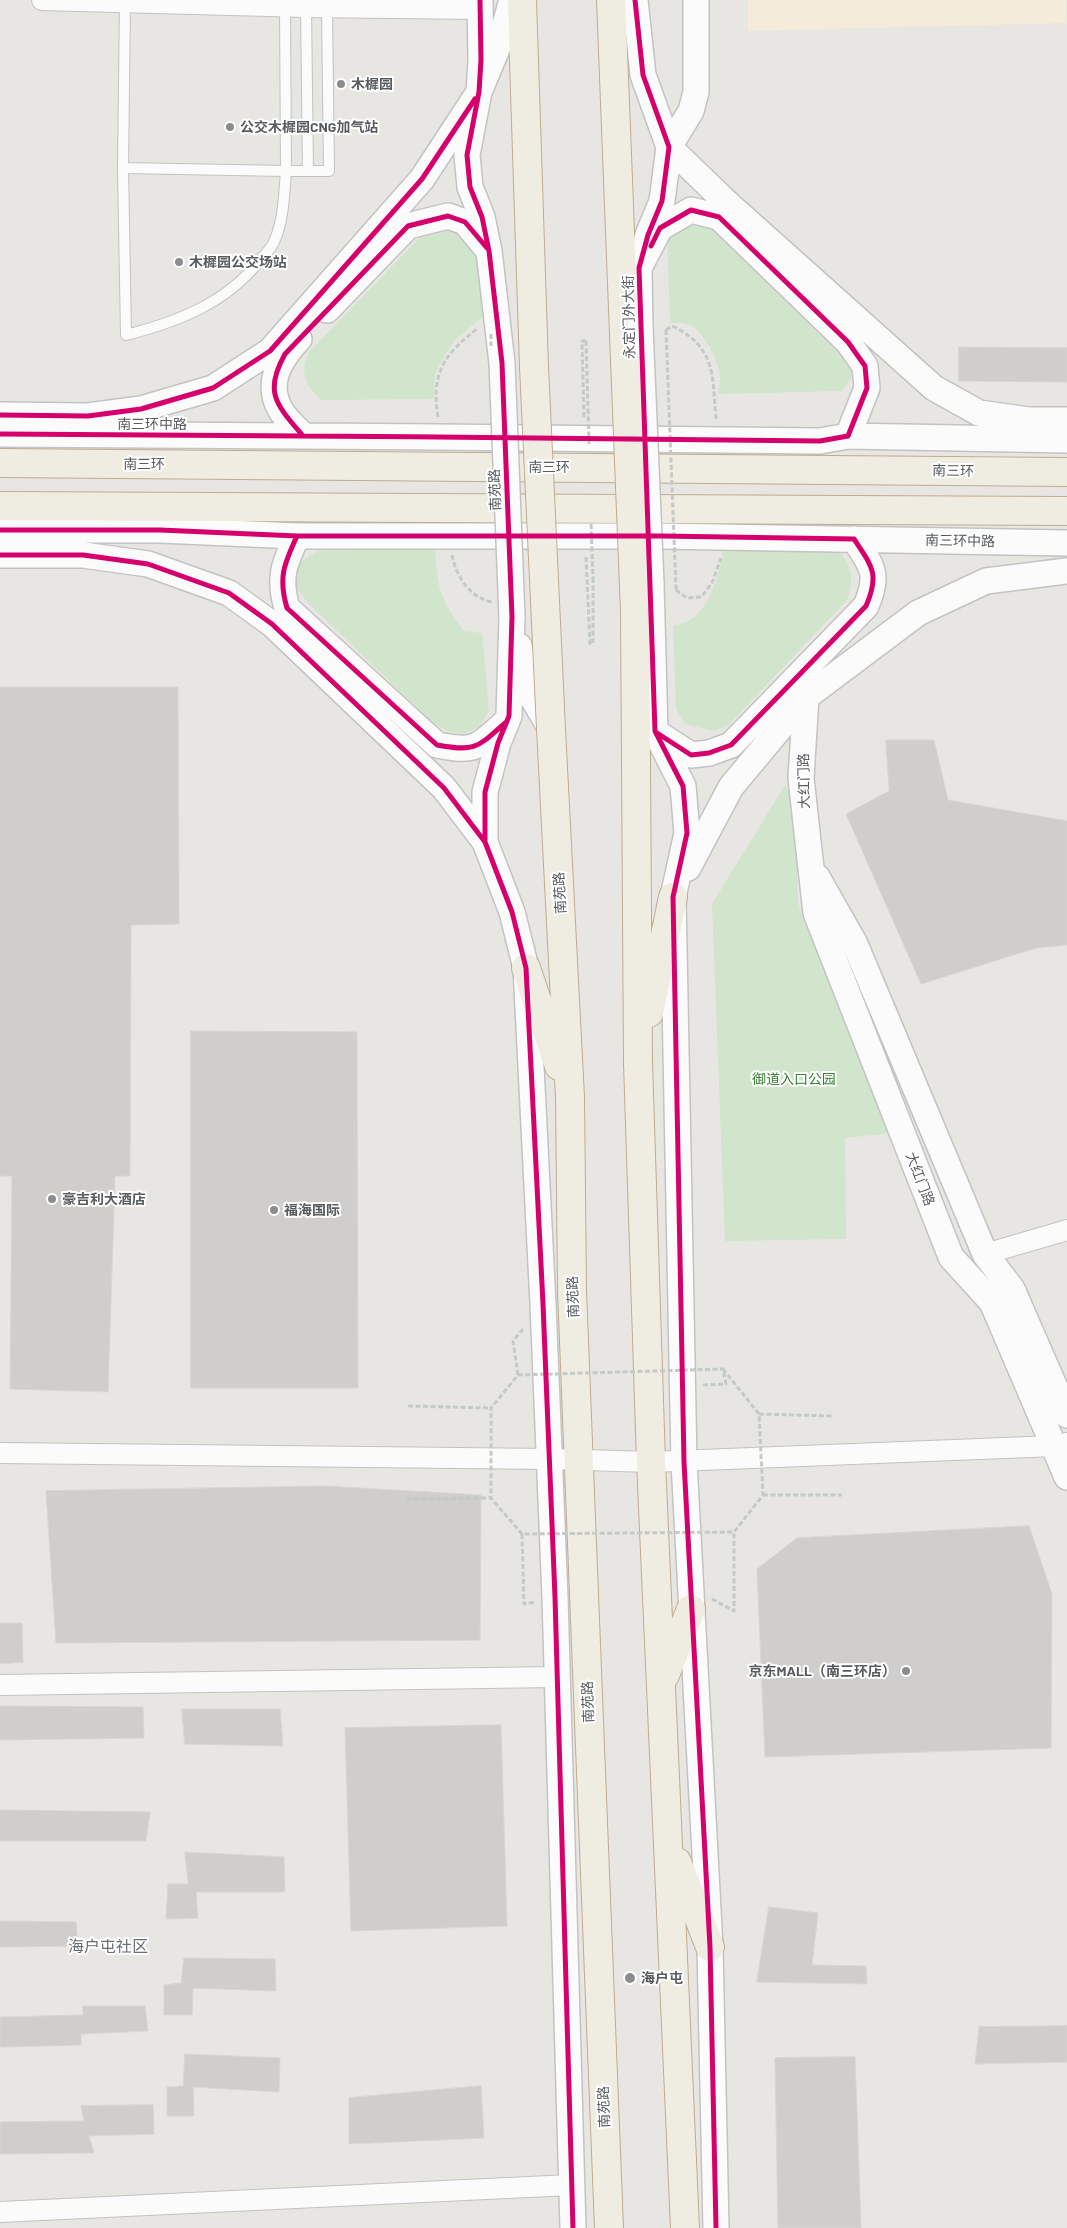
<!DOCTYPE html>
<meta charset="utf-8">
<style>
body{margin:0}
canvas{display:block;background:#e8e6e2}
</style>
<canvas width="1067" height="2228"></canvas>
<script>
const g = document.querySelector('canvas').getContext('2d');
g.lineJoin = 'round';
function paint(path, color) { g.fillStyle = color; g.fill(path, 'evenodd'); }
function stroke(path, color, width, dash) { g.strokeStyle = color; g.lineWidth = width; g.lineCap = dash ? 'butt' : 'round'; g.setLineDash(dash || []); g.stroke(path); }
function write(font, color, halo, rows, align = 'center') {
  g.font = font + ' Barlow,"Noto Sans SC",sans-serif'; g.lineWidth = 4; g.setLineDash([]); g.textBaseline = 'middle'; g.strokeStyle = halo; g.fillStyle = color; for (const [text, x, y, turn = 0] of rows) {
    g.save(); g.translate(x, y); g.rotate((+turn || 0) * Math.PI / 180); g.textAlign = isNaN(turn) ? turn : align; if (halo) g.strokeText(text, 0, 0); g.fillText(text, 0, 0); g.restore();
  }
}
const commercial = new Path2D(`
 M748,0H1066V23L748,31Z`);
const green = new Path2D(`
 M705,217L850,348L853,374L842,391L718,394C719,389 720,384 720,379C720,363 704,332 690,325C683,322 678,322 670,323L667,234Z
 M473,227L491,317L480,319L455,340L445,355L435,374L434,399L322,400C305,386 299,372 309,352L429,228Z
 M435,548C437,587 440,599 464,631L482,633L489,711L480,726L465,734L450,732L434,724L308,603L296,587L299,563L317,551Z
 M721,551H839C853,568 854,580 847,600L727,727L713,731L685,724L676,709L673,625C707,623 715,583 723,556Z
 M785,785L795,800L798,903L901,1132L845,1138L846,1239L725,1241L712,904Z`);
const building = new Path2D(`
 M959,347L1067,348V382L959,381Z
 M0,687H178L179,924L131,925L130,1176H115L108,1392L10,1389L12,1176H0Z
 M886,740H934L948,800L1067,821V945L1036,948L921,984L846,814L889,791Z
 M191,1031L357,1032L358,1388H191Z
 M325,1486L481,1495L480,1640L56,1643L46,1491Z
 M1029,1526L1052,1594L1051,1748L765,1757L757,1569L797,1538Z
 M0,1623H22L23,1662L0,1664Z
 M0,1706L143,1707L144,1738L0,1740Z
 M182,1709H280L283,1746L185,1744Z
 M501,1725L507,1926L351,1931L345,1728Z
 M0,1810L150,1812L146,1841H0Z
 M185,1852L284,1857L285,1892H196L198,1918L166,1919L168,1884H188Z
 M769,1907L818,1913L812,1965L866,1966L867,1984L757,1982Z
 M0,1921L76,1922L78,1946L0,1947Z
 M184,1958L275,1959L276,1991L193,1988L192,2015H164V1985L181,1983Z
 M83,2006H145L148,2031L81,2034V2045L0,2047V2017L83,2015Z
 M1067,2026V2062L975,2064L979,2027Z
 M185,2054L280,2058L279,2092L193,2087L194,2116H167V2087L183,2086Z
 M855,2057L861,2228H778L775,2058Z
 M481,2086L484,2138L349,2144V2098Z
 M153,2105L154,2134L89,2136L94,2153L0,2154V2122L84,2121L81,2106Z`);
const path = new Path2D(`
 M666,330L672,326C717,347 712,377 716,419
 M586,341L588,409
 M438,417C431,374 443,355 477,329
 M584,417L582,341H586
 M452,555C456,576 470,598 492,602
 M586,557L590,644H593
 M593,578V644
 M676,590L687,598L701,597L712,583L721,558
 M518,1375L513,1341L523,1329
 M703,1385L726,1384L723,1369
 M408,1406L491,1408
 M759,1414L832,1416
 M763,1495H842
 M406,1499L491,1498
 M522,1534L524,1604L536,1602
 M712,1599L734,1611V1532`);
const service = new Path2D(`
 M285,7L286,171H329L327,7
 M306,7L308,171
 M123,168L126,335C177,322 227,303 260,260C264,255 271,249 274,242C284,220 284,194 286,171L123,168L125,2`);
const minor = new Path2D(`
 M42,0L306,7L481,9
 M985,1254L1067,1230
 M0,1453L550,1459L651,1462L1055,1446L1067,1443
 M0,1685L557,1677
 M0,2212L571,2185`);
const tertiary = new Path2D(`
 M480,0L481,60L479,92L467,155L470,187L482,217L489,251L502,363
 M635,0L643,75L669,147L662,201L648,235L639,268L640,328
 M669,147L726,202L934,388L979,413L1029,420H1067
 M669,147L691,111L696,92V0
 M639,268L660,228L691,210L719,217L848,342L865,366L867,388L848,436
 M327,310L408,226L448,216L465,222L489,251
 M299,339C281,358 265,382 280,409C285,419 296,427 303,436
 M0,415L88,416L141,409L213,388L270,351L422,179L479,92L500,42L512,0
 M0,434C273,436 547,437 820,441L848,436L1067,440
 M0,530H160L297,536H661L1067,543
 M297,536C284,564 278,578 287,608L437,745C478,753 477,747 507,721
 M0,555H83L148,564L229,593L272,624L444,788L485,842L512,912L526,968L543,1304L555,1597L573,2228
 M651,583L655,731L683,786L687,833L673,897L684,1462L710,1947L716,2228
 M519,646L532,697L551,729
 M806,697L801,778L816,913L951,1257L992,1302L1067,1477
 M657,733L691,755L709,753L731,745L866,606C880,574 872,566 854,539
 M485,842V792L498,743L509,716L512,617
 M688,868L731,787L806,697L918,613L986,581L1067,571
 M817,877L855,944L985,1254L1012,1289L1067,1415`);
const trunk = new Path2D(`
 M522,0L534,367
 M611,0L625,360
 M0,463L1067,472
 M0,506L1067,511
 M635,613L638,1063L651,1462L685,2228
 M551,729L570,1097L572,1290L609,2228
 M526,968L559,1066
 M649,1013L673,897
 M665,1675L691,1609
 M677,1862L710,1947`);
const pathBridge = new Path2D(`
 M666,330L676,590
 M491,334V346
 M588,409L589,444
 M591,524L593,578
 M723,1369L759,1414L763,1495L734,1532L522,1534L491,1498V1408L518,1375Z`);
const tertiaryBridge = new Path2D(`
 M640,328L651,583
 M502,363L512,617`);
const trunkBridge = new Path2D(`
 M625,360L635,613
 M534,367L551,729`);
const cycleway = new Path2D(`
 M480,0L481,60L479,92L467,155L470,187L482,217L489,251L502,363L512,617L509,716L498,743L485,792V842
 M635,0L643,75L669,147L662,201L648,235L639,268L655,731L683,786L687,833L673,897L684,1462L710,1947L716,2228
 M0,415L88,416L141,409L213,388L270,351L422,179L475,99
 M0,434C273,436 547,437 820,441L848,436L867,388L865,366L848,342L719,217L691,210L660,228L651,246
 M303,436C277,405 263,393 285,354L408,226L448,216L465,222L487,248
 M0,530H160L297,536H661L854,539C872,566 880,574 866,606L731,745L709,753L691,755L657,733
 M297,536C284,564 278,578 287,608L437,745C475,752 477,748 505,723
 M0,555H83L148,564L229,593L272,624L444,788L485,842L512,912L526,968L543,1304L555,1597L573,2228`);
const markers = [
 [341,84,5,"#8a8c8e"],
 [230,127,5,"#8a8c8e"],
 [179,262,5,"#8a8c8e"],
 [52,1199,5,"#8a8c8e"],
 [274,1210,5,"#8a8c8e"],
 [906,1671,5,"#8a8c8e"],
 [630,1978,6,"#8a8c8e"]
];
const poiNames = [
 ["木樨园",351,84],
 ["公交木樨园CNG加气站",240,127],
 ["木樨园公交场站",189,262],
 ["豪吉利大酒店",62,1199],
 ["福海国际",284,1210],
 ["京东MALL（南三环店）",896,1671,"right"],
 ["海户屯",641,1978]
];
const streetNames = [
 ["永定门外大街",629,317,-91],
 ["南三环中路",152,424],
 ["南三环",144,464],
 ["南三环",549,467],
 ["南三环",953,471,1],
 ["南苑路",495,490,-92],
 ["南三环中路",960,541,1],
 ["大红门路",804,781,-91],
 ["南苑路",560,893,-93],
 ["大红门路",920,1179,69],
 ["南苑路",573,1297,-92],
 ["南苑路",588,1702,-92],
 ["南苑路",604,2107,-92]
];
const parkNames = [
 ["御道入口公园",794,1079]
];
const quarterNames = [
 ["海户屯社区",108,1947]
];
paint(commercial, '#f4ebd9');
paint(green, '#d1e5cc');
paint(building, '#d0cecc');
stroke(building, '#d8d5d1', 1);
stroke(service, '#c3c3c2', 12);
stroke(minor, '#c3c3c2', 22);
stroke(tertiary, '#c3c3c2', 28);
stroke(trunk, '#bfac90', 30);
stroke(path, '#c4cac5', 3, [5, 2.5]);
stroke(service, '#fcfbfb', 10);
stroke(minor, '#fcfbfb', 20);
stroke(tertiary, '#fcfbfb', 25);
stroke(trunk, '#efece2', 28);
stroke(tertiaryBridge, '#c3c3c2', 28, []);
stroke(trunkBridge, '#bfac90', 30, []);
stroke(pathBridge, '#c4cac5', 3, [5, 2.5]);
stroke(tertiaryBridge, '#fcfbfb', 25);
stroke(trunkBridge, '#efece2', 28);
stroke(cycleway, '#d6006c', 5);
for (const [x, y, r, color] of markers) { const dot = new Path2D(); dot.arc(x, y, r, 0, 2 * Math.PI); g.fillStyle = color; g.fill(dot); stroke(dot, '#fff', 2); }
write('bold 14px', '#585c60', '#fff', poiNames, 'left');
write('14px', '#585c60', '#fff', streetNames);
write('14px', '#378334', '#fff', parkNames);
write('16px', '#696e72', '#fff', quarterNames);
</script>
